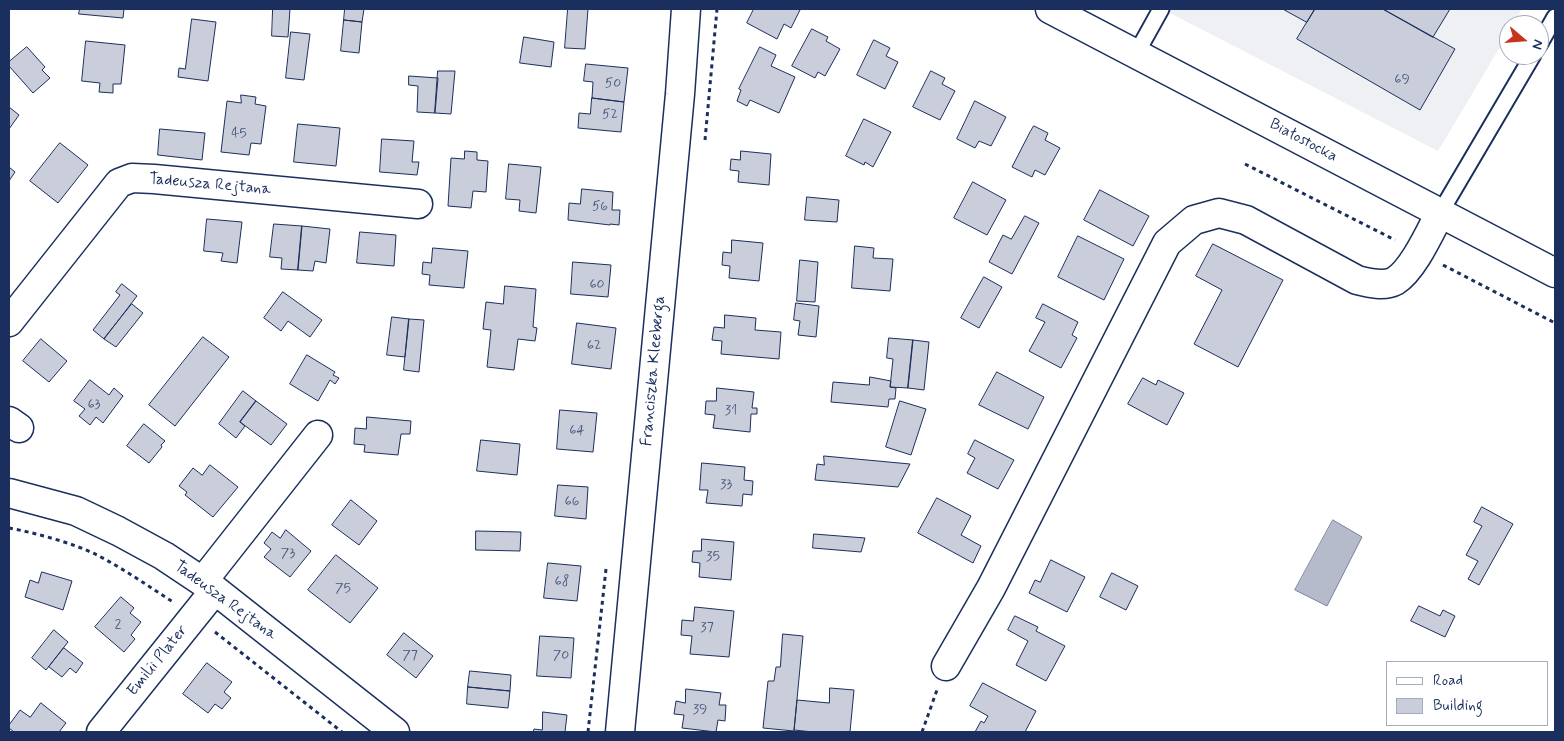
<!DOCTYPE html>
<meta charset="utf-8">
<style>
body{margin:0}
#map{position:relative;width:1564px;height:741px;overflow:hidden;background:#fff;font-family:Mynerve,sans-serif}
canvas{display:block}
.frame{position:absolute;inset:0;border:10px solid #1b2f5e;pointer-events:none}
.legend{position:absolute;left:1386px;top:661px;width:162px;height:65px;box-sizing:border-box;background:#fff;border:1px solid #a4acbf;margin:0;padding:6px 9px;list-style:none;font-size:15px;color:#1b2f5e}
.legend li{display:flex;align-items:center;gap:10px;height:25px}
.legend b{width:25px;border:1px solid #a4acbf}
.north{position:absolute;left:1499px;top:15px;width:50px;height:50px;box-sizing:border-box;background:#fff;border:1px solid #a4acbf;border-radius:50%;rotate:108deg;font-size:14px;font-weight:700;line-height:20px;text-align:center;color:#1b2f5e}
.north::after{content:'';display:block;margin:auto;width:18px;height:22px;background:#c8321e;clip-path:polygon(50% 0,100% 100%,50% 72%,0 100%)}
</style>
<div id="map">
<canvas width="1564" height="741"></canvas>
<div class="frame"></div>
<ul class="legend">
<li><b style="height:6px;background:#fff"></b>Road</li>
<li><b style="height:14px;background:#caceda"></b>Building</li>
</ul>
<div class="north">N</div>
</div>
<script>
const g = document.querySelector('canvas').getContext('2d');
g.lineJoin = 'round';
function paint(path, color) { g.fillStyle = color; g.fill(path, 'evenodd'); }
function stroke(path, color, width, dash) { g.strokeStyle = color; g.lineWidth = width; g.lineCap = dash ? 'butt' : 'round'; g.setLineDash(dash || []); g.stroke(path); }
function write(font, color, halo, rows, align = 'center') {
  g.font = font + ' Mynerve,sans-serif'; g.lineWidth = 4.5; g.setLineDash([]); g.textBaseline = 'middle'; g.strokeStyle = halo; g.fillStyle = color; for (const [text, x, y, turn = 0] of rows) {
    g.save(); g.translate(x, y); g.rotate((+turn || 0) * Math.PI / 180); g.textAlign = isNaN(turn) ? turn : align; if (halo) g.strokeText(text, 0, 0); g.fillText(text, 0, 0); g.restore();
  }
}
const built = new Path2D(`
 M1162,9H1522L1513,25H1509V32L1438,151Z`);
const water = new Path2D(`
 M1333,520L1362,537L1327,606L1295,590Z`);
const building = new Path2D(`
 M80,9H124L123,18L79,14Z
 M273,9H290L288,37L272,36Z
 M345,9H364L362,22L344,20Z
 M568,9H588L585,49L565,48Z
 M754,9H798L800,10L791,28L784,24L777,39L747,23Z
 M1283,9H1315L1307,22Z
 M1315,9H1383L1455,49L1420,110L1297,39Z
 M1383,9H1450L1433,37Z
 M192,19L216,22L208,81L178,77L179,68L185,69Z
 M344,20L362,22L359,53L341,51Z
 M812,29L828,37L826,41L840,49L825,76L818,72L815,78L792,66Z
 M291,32L310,34L304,80L286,78Z
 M524,37L554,42L551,67L520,63Z
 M874,40L890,48L886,56L898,62L885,89L857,75Z
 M86,41L125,45L121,84H113V93L99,92L100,83L82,81Z
 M27,47L45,67L42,70L50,78L33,93L9,66V62Z
 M760,47L776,55L771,66L795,77L779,113L750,100L747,106L737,101L741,90L739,89Z
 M586,64L628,68L624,102L592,98L593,82L584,81Z
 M438,71H455L451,114L435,113Z
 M931,71L945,78L942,84L955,91L940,120L913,107Z
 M409,76L438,78L435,113L417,112L418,86L409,85Z
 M241,95L256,97L255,104L266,106L261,144L251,143L249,155L221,152L227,101L241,103Z
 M592,98L624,102L621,132L578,128L579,113L590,114Z
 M975,101L1006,117L991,146L979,141L975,148L957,139Z
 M9,107L19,115L9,129Z
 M864,119L891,132L873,167L865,162L864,165L846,156Z
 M298,124L340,128L336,166L294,162Z
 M1034,126L1048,133L1045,140L1060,148L1045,175L1035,170L1032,177L1012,167L1030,132Z
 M160,129L205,133L202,160L158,155Z
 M382,139L414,141L412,162H419L417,175L380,172Z
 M60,143L88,165L58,203L30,181Z
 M465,151L477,152V160L488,161L486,192L473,191L471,208L448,206L451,158L464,159Z
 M741,151L771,154L769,185L738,182L739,171L730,170L731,159L740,160Z
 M509,164L541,167L536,213L519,211L520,200L506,199Z
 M9,167L15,172L9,181Z
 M973,182L1006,200L987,235L954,218Z
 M582,189L613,192L612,210H620L619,225L610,224V225L568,220L569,203L580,204Z
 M1100,190L1149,216L1133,246L1084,220Z
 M807,197L839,200L837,222L805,220Z
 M1025,216L1039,223L1012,274L989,262L1003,235L1011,239Z
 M207,219L242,222L237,263L221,261L223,253L204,251Z
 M274,224L302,226L298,270L281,269L282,258L270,257Z
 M302,226L330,229L326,263L315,261L313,271L298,270Z
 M360,232L396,235L394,266L357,263Z
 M1078,236L1124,259L1104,300L1058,277Z
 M732,240L763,243L759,281L729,278L730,266L722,265L723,252L731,253Z
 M1213,244L1283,280L1238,367L1194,344L1222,290L1196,276Z
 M855,246L874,248L873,258L893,259L890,291L852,288Z
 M433,248L468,251L464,288L429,285L430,275L422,274L423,262L431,263Z
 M800,260L818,262L815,302L797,301Z
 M573,262L611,265L608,297L571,294Z
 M984,277L1002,287L979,328L961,318Z
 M122,284L137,296L104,339L93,330L120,295L116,292Z
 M505,286L536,289L533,327L537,328L535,341L518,339L514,370L487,367L491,330L483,329L486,302L503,304Z
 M283,292L322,320L310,337L288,321L281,331L264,318Z
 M796,303L819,306L816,337L798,335L800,321L794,320Z
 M132,304L143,313L116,347L104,339Z
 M1043,304L1078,322L1072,335L1077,338L1061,368L1029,351L1045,322L1036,318Z
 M725,315L756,318L755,330L781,332L779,359L721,354L722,341L712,340L714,327L724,328Z
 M392,317L409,319L405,357L387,355Z
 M409,319L424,320L419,372L404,370Z
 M577,323L616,328L611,369L572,364Z
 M203,337L229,357L175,426L149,405Z
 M889,338L913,340L908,388L890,387L893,359L887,358Z
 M41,339L67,361L49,382L23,361Z
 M913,340L929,342L924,390L908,388Z
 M307,355L335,372L333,375L339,378L335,384L330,380L318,401L290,384Z
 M997,372L1044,397L1028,429L979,405Z
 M870,377L891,381L890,387L896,388L895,399H889L888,407L831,402L833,382L869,385Z
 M1143,378L1156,385L1158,380L1184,393L1167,425L1128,404Z
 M90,380L109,395L114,388L123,396L103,423L96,417L90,425L79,416L85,409L74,401Z
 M717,388L754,392L752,408H757V414H751L750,432L713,428L715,415L705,414L706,401H716Z
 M243,391L256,401L240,422L245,426L236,438L219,424Z
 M256,401L287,424L271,445L240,422Z
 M900,401L926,409L911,455L886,447Z
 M560,410L597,413L593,452L557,449Z
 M367,417L411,421L410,434H401L398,455L364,452L365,445L354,444L355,428L366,429Z
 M144,424L165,441L161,445L162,447L149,463L127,446Z
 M481,440L520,444L517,475L477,471Z
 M975,440L1014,460L998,489L967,473L975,458L968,454Z
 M824,456L910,464L898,487L815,480L817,464L824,465Z
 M702,463L745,467L744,480L753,481L752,495L743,494L742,506L706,503L708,490H700Z
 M210,465L238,487L213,517L185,495L187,492L179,486L193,468L202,475Z
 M558,485L588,487L586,519L555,516Z
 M937,498L971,516L961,535L981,546L973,563L918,533Z
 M351,500L377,521L359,545L332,525Z
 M1482,507L1513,524L1479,585L1468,579L1478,561L1466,555L1482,526L1474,522Z
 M286,530L311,551L290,577L264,557L271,549L264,543L272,532L280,538Z
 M476,531L521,532L520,551L476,550Z
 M814,534L865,538L861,552L813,548Z
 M702,539L734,542L731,580L699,577L700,563L692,562L693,551H701Z
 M336,555L378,588L350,623L308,590Z
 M1051,560L1085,577L1067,612L1029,593L1035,580L1040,582Z
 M548,563L581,566L577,601L544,598Z
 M42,572L72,581L63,610L25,597L30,580L38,583Z
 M1112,573L1138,586L1126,610L1100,597Z
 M121,597L134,608L130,613L141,622L131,635L135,639L124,652L95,627Z
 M1419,606L1440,616L1443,610L1455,616L1445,637L1411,621Z
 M695,607L734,611L729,657L690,654L692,636L681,635L682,620L693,621Z
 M1015,616L1038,627L1036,631L1065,646L1046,681L1016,665L1028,641L1008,630Z
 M54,630L68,642L46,670L32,658Z
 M404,633L433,656L416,678L387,655Z
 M783,634L803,636L794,731L763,728L768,681H774L776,667H780Z
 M540,636L574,638L571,678L537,676Z
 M64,648L83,663L76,673L70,668L62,677L49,667Z
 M207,663L232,682L224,692L231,698L222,709L215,704L208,713L183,694Z
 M470,671L511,675L510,691L468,687Z
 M983,683L1036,711L1025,732H975L981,721L984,723L988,716L970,706Z
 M468,687L510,691L508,708L467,704Z
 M830,688L854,690L850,732H813L794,730L797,700L829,703Z
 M686,689L721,693L719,705H726L725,721L718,720L716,732L682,728L684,715L674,714L676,701L685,703Z
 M41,703L66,723L59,732H14L9,728V725L20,710L30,717Z
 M543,712L567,715L565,732H533L534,729L542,730Z`);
const path = new Path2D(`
 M705,140L717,9
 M1245,164L1395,240
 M1443,265L1555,323
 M9,528C36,533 73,543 97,555C124,569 148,586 173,602
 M215,632L342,732
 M588,732L606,569
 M922,732L937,690`);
const lane = new Path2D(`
 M1539,45L1555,17
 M1136,54L1161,9
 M1440,213L1533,55`);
const street = new Path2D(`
 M9,322L119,183L132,178L154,179L418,204
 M9,421L19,428
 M9,493L76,511L118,531L164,556L215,590L395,732
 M203,581L318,435
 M946,666L991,588L1167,243L1194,220L1219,213L1246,220L1357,280C1369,283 1384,287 1395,281C1413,270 1430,232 1440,213
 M101,732L215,590`);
const secondary = new Path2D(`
 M1050,9L1555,273
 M620,732L680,94L686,9`);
const numberNames = [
 ["69",1402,80],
 ["50",613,84],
 ["52",610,115],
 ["45",239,134],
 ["56",600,207],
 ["60",597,285],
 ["62",594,346],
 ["63",94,405],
 ["31",731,411],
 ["64",577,431],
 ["33",726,485],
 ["66",572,502],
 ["73",288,554],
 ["35",713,557],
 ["68",562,582],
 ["75",343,589],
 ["2",118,625],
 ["37",707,628],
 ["77",410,656],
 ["70",561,656],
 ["39",700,710]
];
const streetNames = [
 ["Białostocka",1303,141,28],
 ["Tadeusza Rejtana",210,185,5],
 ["Franciszka Kleeberga",654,371,-85],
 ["Tadeusza Rejtana",225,601,36],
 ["Emilii Plater",158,661,-51]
];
paint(built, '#eff0f4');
paint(water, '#b5bbca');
stroke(water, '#77839f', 1);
paint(building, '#caceda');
stroke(building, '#1b2f5e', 1);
stroke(lane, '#1b2f5e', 19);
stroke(street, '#1b2f5e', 31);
stroke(secondary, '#1b2f5e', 31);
stroke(path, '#1b2f5e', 3, [4, 4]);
stroke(lane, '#fff', 15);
stroke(street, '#fff', 28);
stroke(secondary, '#fff', 28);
write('14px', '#47577d', null, numberNames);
write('16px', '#1b2f5e', '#fff', streetNames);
</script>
